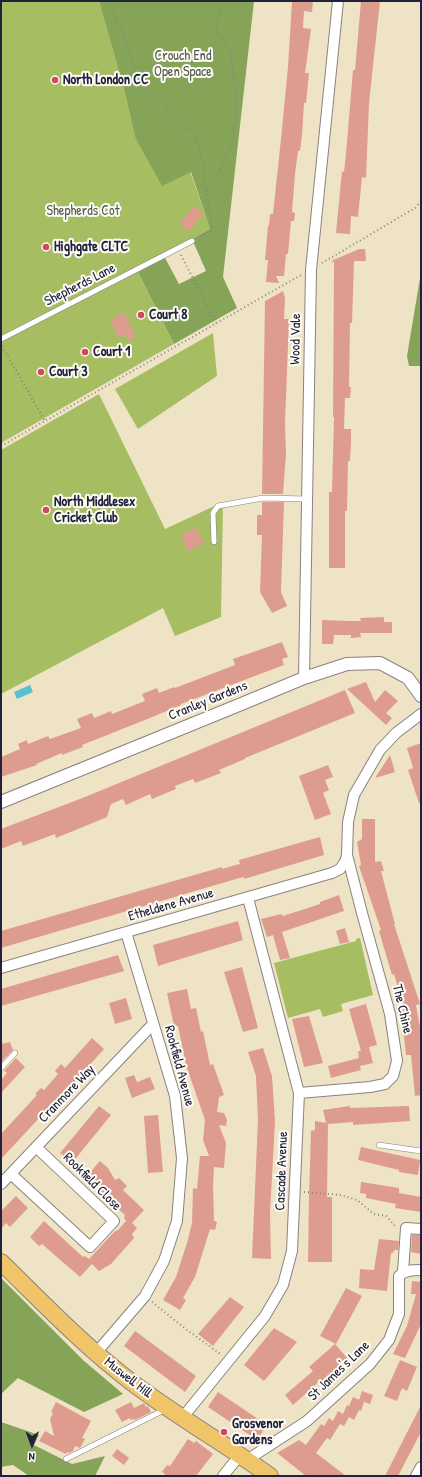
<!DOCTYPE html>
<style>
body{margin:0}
#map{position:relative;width:422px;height:1477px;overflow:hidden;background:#efe3c6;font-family:"Patrick Hand",sans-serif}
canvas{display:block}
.frame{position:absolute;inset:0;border:2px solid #22223b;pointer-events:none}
.north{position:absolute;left:12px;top:1425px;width:40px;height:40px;-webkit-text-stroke:3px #fdfcf7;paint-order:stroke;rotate:181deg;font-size:11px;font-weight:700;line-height:16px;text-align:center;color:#22223b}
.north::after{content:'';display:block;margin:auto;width:14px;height:18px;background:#22223b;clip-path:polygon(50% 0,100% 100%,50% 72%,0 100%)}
</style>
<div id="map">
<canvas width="422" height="1477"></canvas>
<div class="frame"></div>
<div class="north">N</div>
</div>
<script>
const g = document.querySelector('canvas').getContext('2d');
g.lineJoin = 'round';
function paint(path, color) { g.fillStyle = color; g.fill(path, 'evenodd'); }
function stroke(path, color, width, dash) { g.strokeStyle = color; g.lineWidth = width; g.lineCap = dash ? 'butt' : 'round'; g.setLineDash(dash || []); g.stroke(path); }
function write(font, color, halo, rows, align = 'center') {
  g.font = font + ' "Patrick Hand",sans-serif'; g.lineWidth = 4; g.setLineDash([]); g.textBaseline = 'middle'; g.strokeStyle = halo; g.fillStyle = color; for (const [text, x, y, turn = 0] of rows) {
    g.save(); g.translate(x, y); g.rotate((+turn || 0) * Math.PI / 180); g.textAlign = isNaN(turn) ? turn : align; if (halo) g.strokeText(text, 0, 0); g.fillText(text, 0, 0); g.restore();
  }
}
const green = new Path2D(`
 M1,1H99L125,93L135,137L190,171L210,229L192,239L193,243L138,272L174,344L1,443Z
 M213,333L217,376L138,429L115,389Z
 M99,394L165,529L223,502L221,617L175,636L163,608L1,694V450Z
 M359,938H360L373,995L341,1004L343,1011L323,1017L320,1009L288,1018L274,963L356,941V939Z`);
const forest = new Path2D(`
 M99,1H254L223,277L237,308L174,344L138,272L165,258L179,284L206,271L192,239L210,229L191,172L162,186L135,137L125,93Z
 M421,272V366H409L407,356Z
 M1,1278L83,1360L123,1394L84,1412L18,1378L1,1394Z
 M1,1422L39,1435L34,1445L72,1464L105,1456L95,1476H29L13,1465L1,1467Z`);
const water = new Path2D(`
 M30,685L33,692L17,699L14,692Z`);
const building = new Path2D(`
 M292,1H313L312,12L304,11L303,28L311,29L305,73H309L306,103H304L302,135L300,151H298L295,174L292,212L295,213L294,221H291L288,254H286L284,276H276L279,283L266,282L268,260H265L268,226H269L270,214H273L281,139L288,67Z
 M361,1H380L369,103L366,178L362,177L358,217L351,216L350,234L336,233L342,171L344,172L346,154L353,70H355Z
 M194,206L203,214L189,231L180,223Z
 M359,249H365L366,261H354L352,323H350L349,387H351L350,398H345L344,429H351V442L350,461H348L347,511H345V568H329V492H332L334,417H333L334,262L331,261Z
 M283,291L285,298L284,319H289L285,423L286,454L283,494H262L265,301Z
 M124,313L136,337L128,341L125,334L118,337L110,320Z
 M262,502H284L281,592L287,606L272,613L260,592L262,535H257V515H262Z
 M196,528L204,543L188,551L181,535Z
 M384,617V622H392V633H360L361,637L351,638V635H334L333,644H322V620L348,621H361L360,618Z
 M282,642L288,657L282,659L284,665L181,704V705L150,718L82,745L83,747L62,755V753L36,764L37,765L1,777V757L20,749L18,744L27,740L28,744L48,736L50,739L81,728L77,719L92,713L94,718L111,711L112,714L145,701L142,694L157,688L159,693L174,687L175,688L235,665L233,659Z
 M366,682L375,702L385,690L398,701L386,713L392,718L386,725L347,689Z
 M345,690L355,713L245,758V759L219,770L221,773L195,783L193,779L175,786L176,789L152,799L150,794L126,805L123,799L111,804L107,817L56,838L55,834L23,846L21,841L1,849V829L85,797Z
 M421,743V803H419L408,770L413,768L407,748Z
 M390,755L395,772L375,778Z
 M328,765L333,777L325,780L329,790L323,793L331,814L315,820L299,776Z
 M362,819H375V862L381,861L384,871H381L395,924H394L420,1004L416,1005L421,1032V1095L415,1096L411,1055H406L401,1010L404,1009L394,974L392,975L379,931L381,930L359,866L361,865L357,842L362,839Z
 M320,837L324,855L244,879V877L236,879L1,948V931L222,867V869L232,866L240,864L239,860Z
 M339,895L344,911L282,932L290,958L280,960L273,935L267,937L261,919L281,914L283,916L320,904V902Z
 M238,921L243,940L158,966L153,945Z
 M345,928L349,942L340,944L336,931Z
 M118,955L124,971L1,1006V989Z
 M242,967L258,1028L243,1032L224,972Z
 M187,989L191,1009L196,1008L201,1032L203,1031L210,1065L213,1064L224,1095L219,1097L217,1112L224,1113L227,1120L226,1126L219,1125L226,1143L224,1168L214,1167L213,1185L214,1221L217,1222L215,1230L210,1229L195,1277L183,1298L186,1300L180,1310L163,1300L176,1277L187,1243L192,1223L193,1188L197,1189L200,1156H209L203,1140L205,1120L186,1065L178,1026H174L167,993Z
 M126,998L132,1019L115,1024L109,1003Z
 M366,1004L377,1045L369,1047L373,1063L360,1066L361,1070L331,1078L328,1066L359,1058L358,1051H361L349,1009Z
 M309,1016L323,1063L304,1067L292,1019Z
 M92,1038L104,1049L77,1079L71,1086L70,1085L1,1159V1134L37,1095L35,1094L41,1088L44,1090L58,1074L55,1071L61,1064L65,1068Z
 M10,1042L13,1050L1,1062V1044Z
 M263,1048L272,1076L275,1121L270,1213L271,1259L252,1258L258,1120L256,1076L248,1052Z
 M16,1058L25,1067L1,1093V1080L7,1073L4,1071Z
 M134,1075L137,1082L150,1077L155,1089L132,1098L125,1078Z
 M99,1106L111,1115L72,1163L60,1153Z
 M350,1106V1108L409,1106L410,1121L353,1125V1122L328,1124L327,1197H332V1262H308L309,1196L311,1131L315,1130V1121L326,1123L323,1110Z
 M158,1115L163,1172L148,1173L144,1116Z
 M361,1147L420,1160L418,1175L399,1172V1170L358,1160Z
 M100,1161L108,1168L115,1180L119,1178L127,1186L123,1190L144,1210L132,1223L137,1228L132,1234L134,1238L111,1264L99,1271L92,1264L80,1277L42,1244L39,1246L30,1237L44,1221L83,1257L85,1256L89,1259L114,1232L118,1230L126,1221L124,1218L125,1215L85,1178Z
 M361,1182L399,1188V1193L421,1197V1212L395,1208L396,1204L366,1198V1194L360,1193Z
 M16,1196L28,1208L10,1227L6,1223L1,1229V1211Z
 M412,1235H421V1254L411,1252Z
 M379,1239L399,1241L398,1250H394L393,1253H391L387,1291L359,1288L360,1269L374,1270Z
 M412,1281L421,1282V1324L405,1358L393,1354L407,1326L416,1294H411Z
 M346,1288L362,1296L336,1344L320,1336Z
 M230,1297L244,1307L213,1346L198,1334Z
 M274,1328L297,1342L264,1381L244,1365Z
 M135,1331L196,1376L185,1392L124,1346Z
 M335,1344L349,1360L324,1383L321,1380L293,1405L285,1395L313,1371L309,1367Z
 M400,1360L417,1367L407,1391L402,1388L397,1401L384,1396Z
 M362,1391L373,1395L370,1404L359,1400Z
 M218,1392L267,1425L257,1440L208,1407Z
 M353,1397L364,1402L361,1411L359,1410L354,1420L349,1417L344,1426L340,1424L330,1440L327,1438L316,1453L346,1476H306L277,1453L299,1440L306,1445L321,1424L324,1426L329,1418L333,1421L338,1411L343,1414L347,1405L349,1406Z
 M56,1402L91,1421L82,1438L85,1439L80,1448L75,1446L73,1451L69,1453L67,1452L66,1454L39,1441L45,1431L54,1436L50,1419L53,1413L51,1412Z
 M131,1402L134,1408L144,1403L146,1407L148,1406L151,1412L135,1420L134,1419L131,1420L130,1418L122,1422L115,1410Z
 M421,1405V1432L398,1476H385Z
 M188,1439L194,1443L196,1441L213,1454L196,1476H163L165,1474L162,1472L167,1465L170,1466Z
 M117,1449L129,1458L124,1465L112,1456Z`);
const path = new Path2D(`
 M110,1L139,80L197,138L203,165L212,230L198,237
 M206,189L217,175L233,143L237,99L230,51L217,34V23L220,9L221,1
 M181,255L216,323
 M322,263L415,208L421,201
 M2,346L45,421
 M1,446L301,275
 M304,1192L341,1195L357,1200L374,1214L386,1216L396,1227
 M152,1302L187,1330L222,1355`);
const service = new Path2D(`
 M1,339L192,241
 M214,542L213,513L218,506L263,498L307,499
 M1,1068L15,1053
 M379,1145L421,1151
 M66,1459L160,1412L163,1409`);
const minor = new Path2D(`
 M304,678L311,270L338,1
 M1,968L332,873L340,869L345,862L347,855L348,822L354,795L380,750L396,733L421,714
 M299,1093L370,1087L385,1084L393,1076L397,1061L390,1014L362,913L347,855
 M11,1174L90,1247L114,1221L36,1147
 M1,1184L153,1024
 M403,1272L406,1228L421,1229
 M96,1353L145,1296L164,1261L177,1221L182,1158L175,1096L126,932
 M183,1417L265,1316L283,1285L292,1251L299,1093L248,898
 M247,1460L307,1421L370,1364L389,1340L399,1314V1276C405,1270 413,1270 421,1270
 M223,1476L240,1455
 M416,1476L421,1467`);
const tertiary = new Path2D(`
 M1,802L239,705L304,678L347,664L380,663L408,678L421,696`);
const primary = new Path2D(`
 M1,1262C44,1304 86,1348 134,1384C178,1417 225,1444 270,1476`);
const markers = [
 [55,80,4,"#d1495b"],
 [46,247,4,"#d1495b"],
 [141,315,4,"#d1495b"],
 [85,352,4,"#d1495b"],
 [41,372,4,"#d1495b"],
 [46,510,4,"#d1495b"],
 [224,1432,4,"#d1495b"]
];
const parkNames = [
 ["Crouch End",183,56],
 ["Open Space",183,72],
 ["Shepherds Cot",83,211]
];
const poiNames = [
 ["North London CC",63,80],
 ["Highgate CLTC",54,247],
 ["Court 8",149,315],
 ["Court 1",93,352],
 ["Court 3",49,372],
 ["North Middlesex",54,502],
 ["Cricket Club",54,518],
 ["Grosvenor",232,1424],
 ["Gardens",232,1440]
];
const streetNames = [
 ["Shepherds Lane",80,285,-27],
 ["Wood Vale",296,339,-89],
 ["Cranley Gardens",208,701,-22],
 ["Etheldene Avenue",171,905,-16],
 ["The Chine",402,1009,77],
 ["Rookfield Avenue",179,1066,75],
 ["Cranmore Way",67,1094,-46],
 ["Cascade Avenue",282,1171,-88],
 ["Rookfield Close",92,1182,45],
 ["St James's Lane",339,1371,-44],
 ["Muswell Hill",128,1378,38]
];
paint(green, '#a7bd62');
paint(forest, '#85a458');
paint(water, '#57c2d1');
paint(building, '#de9c8e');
stroke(service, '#888280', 6);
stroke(minor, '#888280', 12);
stroke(tertiary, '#888280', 14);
stroke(primary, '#888280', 18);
stroke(path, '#888280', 2, [1, 3]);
stroke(service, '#fff', 5);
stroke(minor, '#fff', 10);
stroke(tertiary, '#fff', 12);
stroke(primary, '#f0c469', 16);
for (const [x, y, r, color] of markers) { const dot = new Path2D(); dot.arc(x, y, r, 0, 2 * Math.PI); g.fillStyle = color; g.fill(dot); stroke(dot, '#fdfcf7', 1.5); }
write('14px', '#515849', '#fdfcf7', parkNames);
write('bold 14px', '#22223b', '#fdfcf7', poiNames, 'left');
write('14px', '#22223b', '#fdfcf7', streetNames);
</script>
